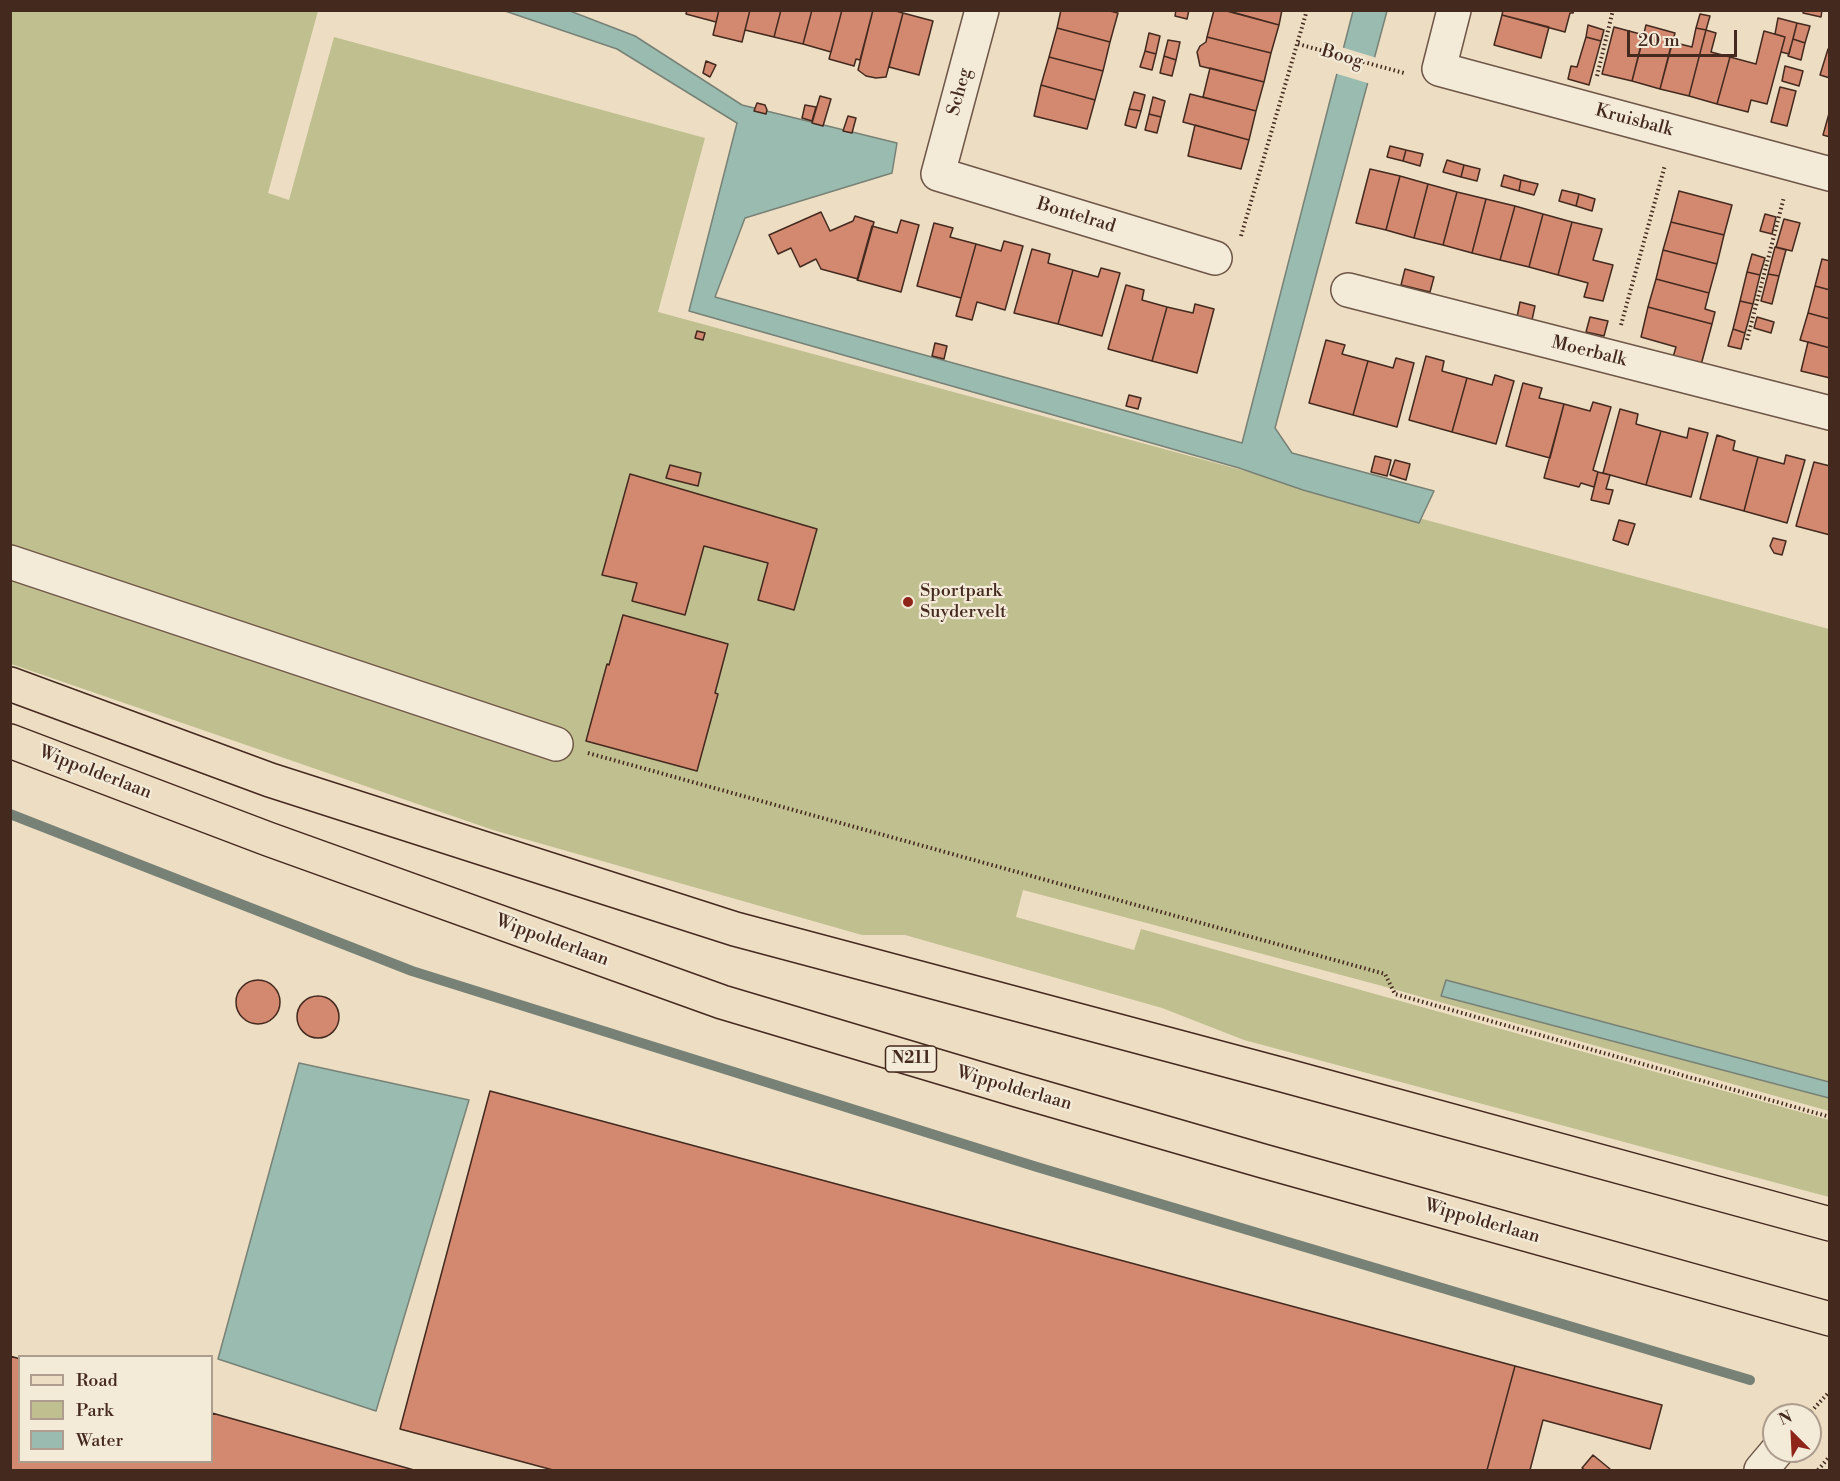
<!DOCTYPE html>
<style>
body{margin:0}
#map{position:relative;width:1840px;height:1481px;overflow:hidden;background:#eddec3;font-family:"Libre Bodoni",serif}
canvas{display:block}
.frame{position:absolute;inset:0;border:12px solid #44291e;pointer-events:none}
.legend{position:absolute;left:18px;top:1355px;width:195px;height:108px;box-sizing:border-box;background:#f3ead8;border:2px solid #ad9d8e;margin:0;padding:8px 10px;list-style:none;font-size:18px;color:#44291e}
.legend li{display:flex;align-items:center;gap:12px;height:30px}
.legend b{width:30px;border:2px solid #ad9d8e}
.north{position:absolute;left:1762px;top:1403px;width:60px;height:60px;box-sizing:border-box;background:#f3ead8;border:2px solid #ad9d8e;border-radius:50%;rotate:336deg;font-size:16px;font-weight:700;line-height:24px;text-align:center;color:#44291e}
.north::after{content:'';display:block;margin:auto;width:21px;height:27px;background:#8f2418;clip-path:polygon(50% 0,100% 100%,50% 72%,0 100%)}
.scale{position:absolute;left:1627px;top:30px;width:110px;height:27px;box-sizing:border-box;border:3px solid #44291e;border-top:0;padding-left:8px;font-size:18px;line-height:21px;white-space:nowrap;color:#44291e;-webkit-text-stroke:4px #f3ead8;paint-order:stroke}
</style>
<div id="map">
<canvas width="1840" height="1481"></canvas>
<div class="frame"></div>
<ul class="legend">
<li><b style="height:8px;background:#eddec3"></b>Road</li>
<li><b style="height:16px;background:#c0bf8f"></b>Park</li>
<li><b style="height:16px;background:#9abcb0"></b>Water</li>
</ul>
<div class="north">N</div>
<div class="scale">20 m</div>
</div>
<script>
const g = document.querySelector('canvas').getContext('2d');
g.lineJoin = 'round';
function paint(path, color) { g.fillStyle = color; g.fill(path, 'evenodd'); }
function stroke(path, color, width, dash) { g.strokeStyle = color; g.lineWidth = width; g.lineCap = dash ? 'butt' : 'round'; g.setLineDash(dash || []); g.stroke(path); }
function write(font, color, halo, rows, align = 'center') {
  g.font = font + ' "Libre Bodoni",serif'; g.lineWidth = 4.5; g.setLineDash([]); g.textBaseline = 'middle'; g.strokeStyle = halo; g.fillStyle = color; for (const [text, x, y, turn = 0] of rows) {
    g.save(); g.translate(x, y); g.rotate((+turn || 0) * Math.PI / 180); g.textAlign = isNaN(turn) ? turn : align; if (halo) g.strokeText(text, 0, 0); g.fillText(text, 0, 0); g.restore();
  }
}
const green = new Path2D(`
 M11,11H318L268,193L289,200L334,37L705,138L658,312L1829,629V1111L1386,987L1023,890L1016,917L1134,950L1141,929L1829,1120V1197L1244,1040L1162,1008L905,935H862L493,830L11,664Z`);
const water = new Path2D(`
 M505,11H570L635,36L742,105L897,143L892,173L745,218L715,297L1242,443L1353,11H1387L1275,428L1292,453L1434,491L1419,523L1303,490L1239,468L689,311L737,123L617,49Z
 M1446,980L1829,1082V1098L1441,996Z
 M299,1063L469,1100L376,1411L218,1359Z`);
const pier = new Path2D(`
 M1341,47L1377,58L1371,84L1334,73Z`);
const stream = new Path2D(`
 M10,814L412,971L1037,1167L1750,1380`);
const building = new Path2D(`
 M687,10H719L716,22L686,14Z
 M719,10H750L742,42L713,35Z
 M750,10H781L774,37L745,30Z
 M781,10H812L803,44L774,37Z
 M812,10H842L831,52L803,44Z
 M842,10H873L860,60L856,59L854,66L829,59Z
 M873,10H892L903,13L886,77L876,78L866,76L858,70Z
 M1061,10H1106L1118,13L1110,42L1057,28Z
 M1176,10H1189L1187,19L1175,16Z
 M1214,10H1223L1279,25L1271,53L1207,37Z
 M1225,10H1282L1279,25Z
 M1503,10H1574L1573,13H1570L1565,32L1502,15Z
 M1804,10H1822L1821,17L1803,13Z
 M903,13L933,21L919,75L889,67Z
 M1700,14L1710,16L1706,30L1696,28Z
 M1502,15L1549,27L1541,58L1494,45Z
 M1778,18L1797,23L1789,54L1781,52L1785,37L1775,34Z
 M1797,23L1810,26L1805,43L1793,39Z
 M1588,25L1604,30L1601,41L1586,37Z
 M1646,25L1675,33L1660,89L1632,81Z
 M1614,27L1644,35L1632,81L1602,74Z
 M1057,28L1110,42L1103,71L1049,57Z
 M1696,28L1706,30L1689,96L1660,89L1672,42L1692,47Z
 M1706,30L1716,33L1711,52L1730,57L1717,104L1689,96Z
 M1764,31L1785,37L1767,104L1751,100L1748,112L1717,104L1730,57L1756,64Z
 M1149,33L1160,36L1156,54L1145,51Z
 M1207,37L1271,53L1264,82L1200,66L1197,52L1200,46L1206,42Z
 M1586,37L1601,41L1589,85L1568,79L1571,66L1577,67Z
 M1793,39L1805,43L1801,60L1788,56Z
 M1168,40L1180,42L1176,60L1164,56Z
 M1828,49H1830V78L1820,75Z
 M1145,51L1156,54L1152,70L1140,67Z
 M1164,56L1176,60L1172,76L1160,73Z
 M1049,57L1103,71L1095,100L1041,85Z
 M706,61L716,65L710,77L703,73Z
 M1785,66L1803,71L1799,86L1782,81Z
 M1210,68L1264,82L1256,111L1203,97Z
 M1041,85L1095,100L1087,129L1034,116Z
 M1780,87L1796,91L1787,126L1771,122Z
 M1134,92L1145,95L1141,111L1129,109Z
 M1190,94L1256,111L1249,140L1183,122Z
 M820,96L831,99L823,126L812,123Z
 M1153,97L1165,101L1161,117L1149,114Z
 M757,103L765,105L767,110L766,114L754,111Z
 M805,105L816,107L812,121L802,118Z
 M1129,109L1141,111L1136,128L1125,125Z
 M1830,110V137L1823,135Z
 M1149,114L1161,117L1157,133L1145,130Z
 M848,116L856,118L852,133L843,131Z
 M1195,125L1249,140L1241,169L1188,156Z
 M1390,146L1406,150L1403,161L1387,157Z
 M1406,150L1423,154L1420,166L1403,161Z
 M1447,160L1464,165L1461,177L1443,172Z
 M1464,165L1480,169L1477,181L1461,177Z
 M1370,169L1400,176L1386,230L1356,223Z
 M1504,175L1521,180L1519,191L1501,186Z
 M1400,176L1428,184L1414,238L1386,230Z
 M1521,180L1538,184L1534,195L1519,191Z
 M1428,184L1457,192L1443,245L1414,238Z
 M1562,190L1579,194L1576,206L1559,201Z
 M1679,191L1732,205L1724,235L1671,222Z
 M1457,192L1486,199L1472,253L1443,245Z
 M1579,194L1595,199L1592,211L1576,206Z
 M1486,199L1515,206L1500,260L1472,253Z
 M1515,206L1543,214L1529,267L1500,260Z
 M821,212L830,231L853,221L855,216L874,222L858,279L821,269L816,259L800,267L791,248L778,254L769,235Z
 M1543,214L1572,222L1558,275L1529,267Z
 M1765,214L1776,217L1772,234L1760,231Z
 M1784,219L1800,223L1792,251L1776,247Z
 M901,220L919,225L901,292L857,280L872,226L897,233Z
 M1572,222L1602,229L1593,260L1613,265L1603,301L1584,297L1588,283L1558,275Z
 M1671,222L1724,235L1717,264L1663,250Z
 M934,223L953,228L950,237L976,244L961,298L917,286Z
 M1004,241L1023,246L1005,310L977,302L972,320L956,316L976,244L1001,251Z
 M1775,247L1786,250L1779,276L1768,274Z
 M1032,249L1050,254L1048,263L1073,270L1058,324L1014,313Z
 M1663,250L1717,264L1709,293L1656,279Z
 M1752,254L1765,258L1760,275L1747,272Z
 M1822,259L1830,261V290L1815,286Z
 M1101,268L1120,273L1102,336L1058,324L1073,270L1098,277Z
 M1405,269L1434,277L1430,292L1401,285Z
 M1747,272L1760,275L1753,304L1740,301Z
 M1768,274L1779,276L1772,304L1761,301Z
 M1656,279L1709,293L1705,309L1715,312L1712,324L1648,307Z
 M1126,285L1144,290L1142,300L1167,307L1152,361L1108,349Z
 M1815,286L1830,290V319L1808,313Z
 M1740,301L1753,304L1745,333L1733,329Z
 M1520,302L1535,306L1532,320L1517,317Z
 M1195,304L1214,309L1197,373L1152,361L1167,307L1193,313Z
 M1648,307L1712,324L1701,365L1673,357L1676,347L1641,337Z
 M1808,313L1830,319V348L1800,340Z
 M1590,317L1608,321L1604,336L1586,332Z
 M1757,317L1774,322L1771,333L1754,328Z
 M1733,329L1745,333L1741,349L1728,346Z
 M697,331L705,333L703,340L695,338Z
 M1326,340L1345,345L1342,354L1368,361L1353,415L1309,403Z
 M1808,342L1830,348V378L1801,371Z
 M935,343L947,346L944,359L932,356Z
 M1426,356L1444,361L1442,371L1467,378L1452,432L1409,420Z
 M1396,358L1414,363L1397,427L1353,415L1368,361L1393,368Z
 M1495,375L1514,381L1496,444L1452,432L1467,378L1492,385Z
 M1523,383L1542,388L1539,398L1564,404L1550,458L1506,446Z
 M1129,395L1141,398L1138,409L1126,406Z
 M1593,402L1611,407L1593,470L1598,472L1594,487L1581,483L1579,487L1544,478L1564,404L1590,411Z
 M1620,409L1638,414L1636,424L1661,431L1646,485L1603,473Z
 M1689,428L1708,433L1691,497L1646,485L1661,431L1687,438Z
 M1717,435L1735,441L1733,450L1758,457L1744,511L1700,499Z
 M1786,455L1805,460L1787,523L1744,511L1758,457L1784,464Z
 M1375,456L1391,460L1387,476L1371,472Z
 M1395,460L1410,464L1406,480L1390,475Z
 M1814,462L1830,466V535L1796,526Z
 M670,465L701,473L698,486L666,478Z
 M1598,472L1610,475L1606,489L1613,490L1609,504L1591,500Z
 M630,474L817,529L794,610L758,600L768,563L704,546L685,615L632,601L637,583L602,575Z
 M1619,520L1635,524L1628,545L1613,540Z
 M1773,538L1786,541L1782,555L1774,553L1770,546Z
 M623,615L728,644L715,693L718,694L697,771L586,741L607,664L609,665Z
 M236 1002a22 22 0 1 1 44 0a22 22 0 1 1-44 0Z
 M297 1017a21 21 0 1 1 42 0a21 21 0 1 1-42 0Z
 M490,1091L1515,1366L1487,1470H553L400,1429Z
 M10,1356L20,1359V1462H212V1413L414,1470H10Z
 M1515,1366L1662,1405L1650,1449L1543,1420L1530,1470H1487Z
 M1593,1455L1610,1469L1609,1470H1585L1582,1468Z`);
const path = new Path2D(`
 M1298,44L1404,73
 M1597,76L1613,10
 M1241,236L1307,10
 M1621,325L1665,165
 M1747,340L1784,197
 M588,753L1385,974L1395,994L1830,1117
 M1808,1415L1830,1391
 M1818,1470L1830,1456`);
const minor = new Path2D(`
 M982,10L938,174L1215,258
 M1454,10L1439,69L1830,174
 M1348,290L1830,413
 M10,562L556,744
 M1761,1470L1777,1451`);
const major = new Path2D(`
 M10,684L270,780L735,929L1283,1075L1830,1224
 M10,741L268,839L722,1002L1017,1090L1263,1161L1830,1319`);
const markers = [
 [908,602,6,"#8f2418"]
];
const shields = [
 [911,1059,51]
];
const shieldNames = [
 ["N211",911,1059]
];
const streetNames = [
 ["Boog",1342,57,16],
 ["Scheg",960,92,-75],
 ["Kruisbalk",1634,121,15],
 ["Bontelrad",1076,216,17],
 ["Moerbalk",1589,352,14],
 ["Wippolderlaan",95,773,21],
 ["Wippolderlaan",552,941,20],
 ["Wippolderlaan",1014,1089,16],
 ["Wippolderlaan",1482,1222,16]
];
const poiNames = [
 ["Sportpark",920,592],
 ["Suydervelt",920,613]
];
paint(green, '#c0bf8f');
paint(water, '#9abcb0');
stroke(water, '#788176', 1.5);
paint(pier, '#eddec3');
stroke(stream, '#788176', 10);
paint(building, '#d28970');
stroke(building, '#44291e', 1.5);
stroke(minor, '#6e5647', 36);
stroke(major, '#44291e', 36);
stroke(path, '#44291e', 4, [1.5, 3]);
stroke(minor, '#f3ead8', 33);
stroke(major, '#eddec3', 33);
for (const [x, y, r, color] of markers) { const dot = new Path2D(); dot.arc(x, y, r, 0, 2 * Math.PI); g.fillStyle = color; g.fill(dot); stroke(dot, '#f3ead8', 2); }
for (const [x, y, w] of shields) { const box = new Path2D(); box.roundRect(x - w / 2, y - 13, w, 26, 4.5); g.fillStyle = '#f3ead8'; g.fill(box); stroke(box, '#44291e', 1.5); }
write('bold 16px', '#44291e', null, shieldNames);
write('18px', '#44291e', '#f3ead8', streetNames);
write('18px', '#44291e', '#f3ead8', poiNames, 'left');
</script>
